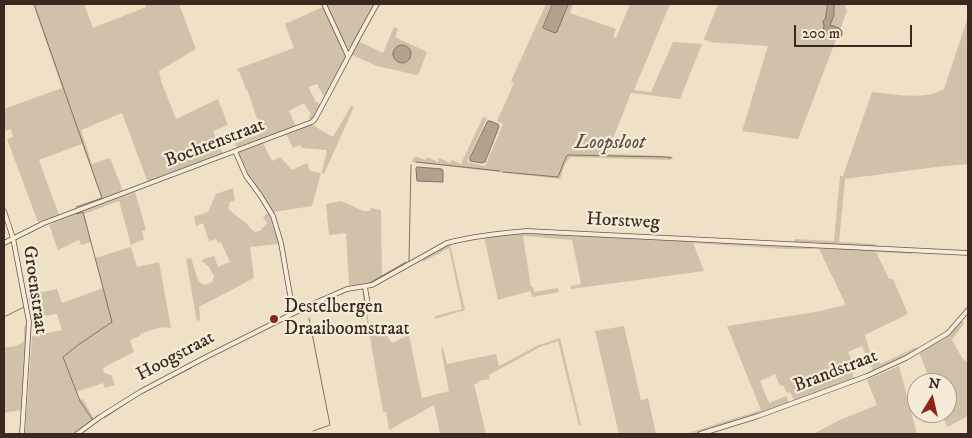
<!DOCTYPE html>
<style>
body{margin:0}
#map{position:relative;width:972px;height:438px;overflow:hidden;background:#eee1c5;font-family:"IM FELL DW Pica",serif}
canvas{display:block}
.frame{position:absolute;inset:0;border:5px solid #3b2920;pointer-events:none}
.north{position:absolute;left:907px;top:373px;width:50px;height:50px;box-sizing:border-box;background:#f4ecd9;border:1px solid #aa9e8f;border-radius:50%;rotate:9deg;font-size:14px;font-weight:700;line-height:20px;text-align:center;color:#3b2920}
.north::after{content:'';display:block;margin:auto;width:18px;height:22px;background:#8f2418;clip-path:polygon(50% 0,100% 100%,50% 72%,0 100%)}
.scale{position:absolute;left:794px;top:25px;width:118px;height:22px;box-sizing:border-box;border:2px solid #3b2920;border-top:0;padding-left:6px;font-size:15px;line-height:18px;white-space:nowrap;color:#3b2920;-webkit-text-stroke:4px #f4ecd9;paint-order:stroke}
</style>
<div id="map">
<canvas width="972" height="438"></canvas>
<div class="frame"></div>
<div class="north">N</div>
<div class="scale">200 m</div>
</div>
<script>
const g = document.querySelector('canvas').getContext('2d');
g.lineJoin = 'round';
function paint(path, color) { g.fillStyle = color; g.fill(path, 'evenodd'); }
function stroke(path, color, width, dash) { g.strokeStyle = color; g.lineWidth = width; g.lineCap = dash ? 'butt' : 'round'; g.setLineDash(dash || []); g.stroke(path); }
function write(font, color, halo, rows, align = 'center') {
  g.font = font + ' "IM FELL DW Pica",serif'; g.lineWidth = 4.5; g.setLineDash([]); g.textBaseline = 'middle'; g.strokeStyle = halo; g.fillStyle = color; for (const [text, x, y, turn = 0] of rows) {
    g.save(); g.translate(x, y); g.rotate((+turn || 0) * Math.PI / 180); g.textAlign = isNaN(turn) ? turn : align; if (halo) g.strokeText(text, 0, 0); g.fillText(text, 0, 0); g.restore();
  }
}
const green = new Path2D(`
 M33,4H84L93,28L146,7L145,4H179L196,49L159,71L161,81L176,119L218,99L228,125L213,131L223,154L148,183L122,113L81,130L92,164L110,158L123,191L102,199L82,144L39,160L59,215L38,222L7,139L13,137L11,129L4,131V109L62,88Z
 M327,4H375L350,48H348L345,45Z
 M546,4H553L543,27L556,33L568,5V4H573L570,13L616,29L613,37L616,38L630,4H670L634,90L651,92L673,42L702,44L680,99L631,93L607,154L671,156V160L570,157L565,164L560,179L411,162L415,156L425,160L427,157L438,162L439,158L450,163L452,160L461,164L483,117L487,118L467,162L485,166L503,124L497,121L514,83L511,81Z
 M718,4H845L847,11L798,139L742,131L768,46L709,42L704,39Z
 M323,7L345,56L344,62L325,98L317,84L308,87L316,102H317L321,105L313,119L310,121L309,117L311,114L304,103L289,111L296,126L237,149L235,143L262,133L247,89H246L239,71H238L237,69L294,48L285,24Z
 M968,17V164L936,167L845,179L839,242L876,244V249L912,251V254L876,252L889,279H893L908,314L865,335C869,349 870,355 881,364L916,347L917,350L873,371L862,346L848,352L856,371L852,373L854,379L794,400L790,392L787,393L783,385L780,386L775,374L760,381L769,403L786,396L789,403L694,434H685L761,410L727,326L815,312L846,305L819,249H785L693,243L704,271L571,289V286L581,284L572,240L523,236L531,287H533L534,292L558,288L559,292L532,297L530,291L498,300L484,237L513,233H523L823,246V243L794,242L795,239L834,241L840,176H843L872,92C895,94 922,101 944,89Z
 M394,27L398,29L395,37L427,52L419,73L417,75L377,66L352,55V52L358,41L383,53Z
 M351,106L354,107L324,174L322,172L327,150L303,148L301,147L300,145L293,148L286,134L311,124L333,137Z
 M263,143L272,161L280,157L292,170L307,163L310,171L321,173L312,206L274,212L247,175L238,153L240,151Z
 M233,188L235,200L230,202L228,209L247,224L251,229L255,232L260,231L267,223L263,217L269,212L279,244L250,247L254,278L199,307L200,320L197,321L186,259L191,258L198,280C202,286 206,285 212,282L214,276L209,267L202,261L204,259L214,256L218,267L230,262L221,242L218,243L216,239L209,241L203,223L196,226L194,217L208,212L216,194Z
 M135,192L146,230L142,231L144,239L131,245L119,201L84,214L91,242L81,245L79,240L58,250L49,225L81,211Z
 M341,201L363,211H370L371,208L381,210L382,276L368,284L349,285L346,233L329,235L326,204Z
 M450,244L465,310L435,319V316L462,309L449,248L423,262L422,260Z
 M131,247L137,267L159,262L171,328C162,325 149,331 140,334V336L130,340L134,352L106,366L103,369L104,373L111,375L115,385L105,388L103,383L76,392L79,400L83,399L94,419L75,434H25L32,336L62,330L57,314L32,318L28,295L57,289L62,303L103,288L95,258Z
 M362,292H364L371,336L386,334L392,343L409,335L422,398L449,391L441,349L443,348L447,364L496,354L499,366L539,345L560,338L581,425L579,426L558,341L540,347L489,375L490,379L478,381L479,383L474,384L486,434H440L434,405L389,430L386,412H383Z
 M962,321L964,323L952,340L962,358L968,363V416L947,427L942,413H947V383H931L919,352L947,337Z
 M25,325H27L21,410L4,413V348C11,346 19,347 24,341V328Z
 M624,326L641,400L648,398L656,434H619L595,331Z
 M899,366L917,434H813L842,419L877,405L867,380Z`);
const water = new Path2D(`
 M553,4H568V5L557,32L555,33L543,28Z
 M828,4H834V15L830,25L839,28L842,31V34L841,37L823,32L824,26L823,21L825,19Z
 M393 54a9 9 0 1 1 18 0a9 9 0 1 1-18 0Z
 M488,121H490L498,124L499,127L485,162L482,163L470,161V158Z
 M417,167L442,169L443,171V182L417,181L416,169Z`);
const stream = new Path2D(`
 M34,4L102,198L76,207
 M416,162L500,171
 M503,172L558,177L566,157L568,155H571L665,157L672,158
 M77,214L83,212L112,322L78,345L63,357L80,401L92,419
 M409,261L411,165
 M368,284L406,262
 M4,317L24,307
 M309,318L330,425L313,431
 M195,365L212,356
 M165,381L191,368
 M145,392L161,383
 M104,418L140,394
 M81,434L96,422`);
const minor = new Path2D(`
 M324,4L348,56
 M235,151L246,176L260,195L273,216L281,243L293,312
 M4,211L13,238L29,322L22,434
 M4,243L44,223L312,122L315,119C336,81 355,42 377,4
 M365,287L369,311
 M77,434L100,417L140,392L206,357L308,306L347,289L372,285L447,243C473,236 501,233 527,231L968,253
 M700,434L758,416L867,376L906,358L948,333L968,310`);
const markers = [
 [274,319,5,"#8f2418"]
];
const streetNames = [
 ["Bochtenstraat",215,144,-21],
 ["Horstweg",623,222,3],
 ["Groenstraat",34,290,82],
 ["Hoogstraat",176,357,-28],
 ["Brandstraat",836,372,-21]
];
const poiNames = [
 ["Destelbergen",284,308],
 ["Draaiboomstraat",284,330]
];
const waterNames = [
 ["Loopsloot",610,144]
];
paint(green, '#d0c2a9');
paint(water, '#b1a28d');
stroke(water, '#827261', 1);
stroke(stream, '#827261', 1);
stroke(minor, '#685749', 5.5);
stroke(minor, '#f4ecd9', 4);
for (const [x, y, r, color] of markers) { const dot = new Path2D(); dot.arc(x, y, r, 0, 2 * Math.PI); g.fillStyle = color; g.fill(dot); stroke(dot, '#f4ecd9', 2); }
write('19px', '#3b2920', '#f4ecd9', streetNames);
write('19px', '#3b2920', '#f4ecd9', poiNames, 'left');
write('italic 20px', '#5e4d41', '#f4ecd9', waterNames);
</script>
